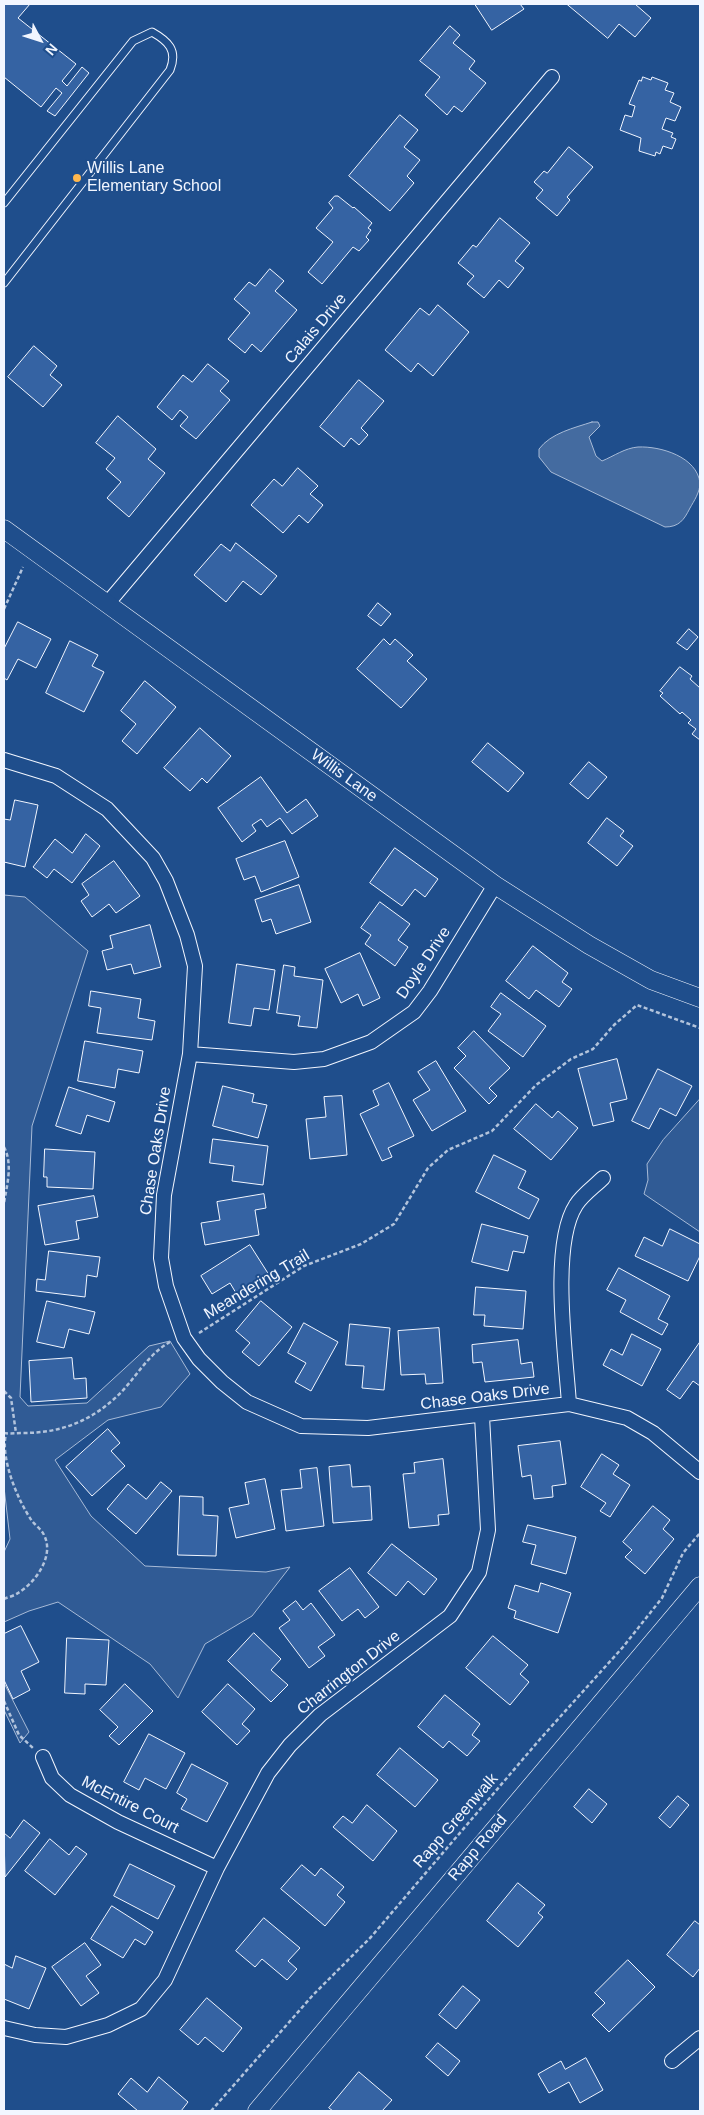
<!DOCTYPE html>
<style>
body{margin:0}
#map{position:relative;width:704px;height:2115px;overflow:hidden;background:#1f4e8c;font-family:Arial,sans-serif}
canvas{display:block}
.frame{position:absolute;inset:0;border:5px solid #f2f6ff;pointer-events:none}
.north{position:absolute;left:15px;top:15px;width:50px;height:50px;-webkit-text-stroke:4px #1f4e8c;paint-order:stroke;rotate:130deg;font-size:14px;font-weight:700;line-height:20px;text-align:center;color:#f2f6ff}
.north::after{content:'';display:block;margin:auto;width:18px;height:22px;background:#f2f6ff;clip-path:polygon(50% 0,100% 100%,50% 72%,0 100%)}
</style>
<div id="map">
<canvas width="704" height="2115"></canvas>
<div class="frame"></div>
<div class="north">N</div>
</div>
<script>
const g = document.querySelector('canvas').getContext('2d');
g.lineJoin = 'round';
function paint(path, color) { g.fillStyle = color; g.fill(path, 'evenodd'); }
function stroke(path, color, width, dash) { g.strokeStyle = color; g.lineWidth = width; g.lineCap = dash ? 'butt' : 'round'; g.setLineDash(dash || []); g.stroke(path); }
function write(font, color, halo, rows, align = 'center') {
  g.font = font + ' Arial,sans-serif'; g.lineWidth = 4; g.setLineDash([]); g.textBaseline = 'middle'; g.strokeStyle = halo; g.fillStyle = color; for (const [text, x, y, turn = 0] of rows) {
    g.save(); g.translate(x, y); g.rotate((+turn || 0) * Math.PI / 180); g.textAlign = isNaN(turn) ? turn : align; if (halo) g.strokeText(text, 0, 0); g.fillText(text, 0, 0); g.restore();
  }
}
const built = new Path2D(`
 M4,895L25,897L88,951L32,1126L20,1397L28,1406L87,1403L149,1346L170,1341L190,1374L161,1407L108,1420L55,1460L91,1516L145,1566L266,1572L290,1567L252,1616L205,1644L178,1698L150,1664L58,1602L29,1611L4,1622V1552L10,1539L4,1487Z
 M700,1099V1232L644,1194L648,1180L647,1164L663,1140Z
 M4,1683L29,1732L20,1743L4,1710Z`);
const water = new Path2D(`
 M592,422H598L600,426L589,437L596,456L602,461C614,456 625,448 638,447C661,446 697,457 700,483C700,492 694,501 690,508C684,520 679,527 665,527L551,472L539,457V449C551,433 574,428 592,422Z`);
const building = new Path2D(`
 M4,4H30L18,18L76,64L62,81L67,86L82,67L89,73L55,116L47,111L62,93L56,88L41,107L4,77Z
 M475,4H520L524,9L492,30Z
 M567,4H635L651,18L635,37L619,24L608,38Z
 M450,26L460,35L453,43L475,61L469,69L486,83L462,112L454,106L447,115L425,95L440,77L420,61Z
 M643,77L651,80L652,77L668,83L665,90L674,93L670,102L681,107L675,121L666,118L662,129L673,133L671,137L676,139L672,149L663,146L660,154L656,152L655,156L639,151L641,138L620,130L625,115L632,117L635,106L629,104L639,80L641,81Z
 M400,115L418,130L404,147L420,160L407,176L414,183L390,211L349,176Z
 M569,147L593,167L567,197L570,200L557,216L536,198L543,190L534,182L544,171L547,173Z
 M335,196H338L353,208L354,207L372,223L368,228L371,230L366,237L369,240L359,251L353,247L322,284L308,272L333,242L316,228L333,208L329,203Z
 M500,218L530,243L515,261L524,268L508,288L499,280L484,298L467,284L474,276L458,263L473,245L476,247Z
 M270,269L284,281L275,291L297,310L261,352L252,344L245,353L228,339L250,313L234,299L249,282L255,286Z
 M438,305L469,332L433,376L418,363L411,372L385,350L420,308L429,315Z
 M34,346L57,366L50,375L62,385L43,407L8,377Z
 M208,364L229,381L220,391L230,400L196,439L180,426L188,417L180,410L172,420L157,407L183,375L192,382Z
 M359,380L384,401L361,428L368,435L359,445L351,438L344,447L320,427Z
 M118,416L156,449L148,459L165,473L129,517L107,498L121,482L106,469L115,458L96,443Z
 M298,468L318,486L310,494L323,505L308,523L299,515L283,533L251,505L274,479L282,486Z
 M236,543L277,576L261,595L243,581L226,602L194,575L221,544L230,551Z
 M378,603L391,614L381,626L368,616Z
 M18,622L51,639L36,668L18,659L7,680L4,678V649Z
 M689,629L698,637L687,650L677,643Z
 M384,639L390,645L395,639L413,655L407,661L427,679L401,708L357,669Z
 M70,641L98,655L92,666L104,672L84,712L46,693Z
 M680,667L692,676L690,679L700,688V740L692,734L696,729L688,723L691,720L682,712L680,714L660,696L663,693L660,691Z
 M145,681L176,707L137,754L122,741L136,724L121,711Z
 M200,728L231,756L207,783L202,778L190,791L164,768Z
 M488,743L524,773L508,792L472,762Z
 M589,762L607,777L588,799L570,784Z
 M261,777L287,813L306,799L318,816L292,834L280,818L267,827L261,819L252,825L256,831L242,842L218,808Z
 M15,800L38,805L25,867L4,862V819L10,820Z
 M607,818L624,831L620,836L633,846L617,866L588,843Z
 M86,834L100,846L72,883L54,869L47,878L33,867L55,839L72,853Z
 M285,841L299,877L261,892L255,876L244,880L236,859Z
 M395,848L438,879L425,897L415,889L402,906L370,883Z
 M114,861L140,896L116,913L109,904L92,917L81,901L89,895L82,884Z
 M299,885L311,922L276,934L271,919L262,922L255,900Z
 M380,902L410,924L398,940L408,947L395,966L365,944L371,935L361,928Z
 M150,925L161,967L134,974L131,964L107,970L102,951L113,948L110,936Z
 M533,946L568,973L562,982L572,989L559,1007L536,990L529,999L506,981Z
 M360,953L380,998L363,1006L358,994L341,1003L325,969Z
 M237,964L275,970L269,1010L254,1008L251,1026L229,1023Z
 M284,965L295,967L294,976L323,980L317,1028L298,1026L300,1016L277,1013Z
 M91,991L141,999L138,1018L155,1021L152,1040L97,1033L101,1008L89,1006Z
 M501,993L546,1026L523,1057L488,1031L501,1014L491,1007Z
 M474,1031L510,1068L489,1088L497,1096L489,1104L454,1068L466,1056L458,1048Z
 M85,1041L143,1051L139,1073L118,1069L115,1088L78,1081Z
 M617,1059L627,1099L610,1103L614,1121L593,1126L578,1069Z
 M436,1061L466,1111L432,1131L413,1100L430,1090L418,1072Z
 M658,1069L692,1086L676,1116L660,1108L649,1129L632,1121Z
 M389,1083L414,1136L388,1148L392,1157L382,1161L360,1114L379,1105L373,1091Z
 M223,1086L254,1094L252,1102L267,1105L258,1138L213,1126Z
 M69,1087L115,1102L109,1122L87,1115L81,1134L56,1126Z
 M342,1096L347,1155L310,1159L306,1119L326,1117L324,1097Z
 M536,1104L552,1118L558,1111L578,1128L551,1160L514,1129Z
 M213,1139L268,1146L263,1185L232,1181L234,1166L210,1163Z
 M45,1149L95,1152L93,1189L47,1187V1177H44Z
 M494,1155L526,1171L518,1188L539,1199L529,1219L476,1192Z
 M264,1194L266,1208L255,1210L259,1235L205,1245L201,1223L220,1220L217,1202Z
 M94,1196L98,1217L76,1221L79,1239L45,1245L38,1206Z
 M482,1224L528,1236L524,1253L513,1251L508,1271L472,1262Z
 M670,1229L700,1244V1256L688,1281L635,1256L644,1237L662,1246Z
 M250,1245L271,1278L239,1298L230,1283L212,1294L201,1276Z
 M49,1251L100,1257L97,1277L87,1275L85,1297L36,1291L37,1279L45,1280Z
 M619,1268L670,1296L658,1319L668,1324L662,1335L620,1312L626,1300L607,1290Z
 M476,1287L526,1291L523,1329L484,1326L485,1315H474Z
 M47,1301L95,1312L89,1334L69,1329L64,1348L37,1342Z
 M261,1301L292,1327L259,1366L242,1352L250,1343L236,1331Z
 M304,1323L338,1342L311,1391L295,1382L306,1363L288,1353Z
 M350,1324L390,1328L384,1390L362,1388L364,1366L346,1365Z
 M439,1328L443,1383L426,1384L425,1374L401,1375L398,1331Z
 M632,1334L661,1349L642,1386L603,1365L611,1349L622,1355Z
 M518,1340L521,1364L532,1362L534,1377L485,1382L482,1362L473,1363L472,1345Z
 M700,1342V1386L693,1381L680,1399L667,1390Z
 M72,1358L74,1379L86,1378L87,1398L31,1402L29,1361Z
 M108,1429L120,1443L111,1451L125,1466L92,1496L66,1467Z
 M560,1441L566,1484L552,1486L553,1497L534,1499L531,1475L522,1477L518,1446Z
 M602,1454L619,1465L613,1474L630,1485L610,1517L600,1511L606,1503L581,1487Z
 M443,1459L449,1514L438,1515L439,1525L409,1528L403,1474L415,1473L414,1463Z
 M350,1465L352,1487L370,1486L372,1520L333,1523L329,1467Z
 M317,1468L324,1526L286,1531L281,1490L302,1488L300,1470Z
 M265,1479L275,1529L236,1538L229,1508L249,1504L245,1483Z
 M161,1482L172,1491L136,1534L107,1509L128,1484L146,1499Z
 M180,1496L203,1497V1515L218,1516L216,1556L178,1555Z
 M653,1506L670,1520L663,1529L674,1539L645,1574L625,1557L632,1550L623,1542Z
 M528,1525L576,1537L566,1574L531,1564L536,1545L523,1542Z
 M392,1544L437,1579L424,1595L408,1581L396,1596L368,1573Z
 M350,1568L379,1607L365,1618L358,1609L342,1621L319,1591Z
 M541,1583L571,1593L558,1633L514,1618L516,1611L508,1608L515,1585L538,1592Z
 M296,1601L303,1610L311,1603L335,1635L318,1647L325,1656L309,1668L279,1628L290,1620L283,1611Z
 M21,1626L39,1662L21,1671L30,1690L13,1699L4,1680V1634Z
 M254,1633L281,1659L271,1670L288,1685L271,1702L228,1661Z
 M493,1636L528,1665L520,1674L529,1682L510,1705L466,1668Z
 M67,1638L109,1640L106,1685L85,1684V1694L65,1693Z
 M125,1684L153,1711L119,1745L109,1736L118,1727L100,1710Z
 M228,1684L255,1709L242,1724L250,1731L237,1745L202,1712Z
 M445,1695L480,1724L472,1735L480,1741L467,1756L449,1741L443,1748L418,1727Z
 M149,1734L185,1753L166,1789L145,1778L139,1790L124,1782Z
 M400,1748L438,1780L415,1807L377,1775Z
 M192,1764L228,1783L207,1822L181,1809L187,1799L177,1793Z
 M589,1789L607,1804L592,1823L574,1807Z
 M678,1796L689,1805L670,1828L659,1818Z
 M367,1805L397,1831L373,1861L333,1827L343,1816L352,1823Z
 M24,1820L40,1833L5,1877L4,1833L10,1838Z
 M50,1839L69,1855L76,1846L87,1854L55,1895L25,1871Z
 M130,1864L175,1886L158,1919L114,1896Z
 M302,1865L315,1876L321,1868L344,1887L337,1895L345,1902L325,1926L281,1889Z
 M518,1883L545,1905L538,1913L543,1917L518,1947L487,1921Z
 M112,1906L153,1932L145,1945L135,1939L123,1958L91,1939Z
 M264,1918L300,1948L288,1961L297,1969L287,1980L262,1959L255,1967L236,1951Z
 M695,1921L700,1925V1968L693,1977L667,1955Z
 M85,1943L101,1965L86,1976L99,1993L81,2006L52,1967Z
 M16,1956L46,1968L29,2009L4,1999V1964L12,1968Z
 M628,1960L655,1987L609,2032L592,2015L605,2003L595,1993Z
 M463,1986L480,2000L456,2029L439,2015Z
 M207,1998L242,2028L223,2052L205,2037L198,2045L180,2030Z
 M438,2043L460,2061L448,2076L426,2057Z
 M586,2058L603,2090L580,2103L569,2082L549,2093L538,2074L561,2061L565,2069Z
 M359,2072L392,2100L382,2111H333L329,2108Z
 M159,2077L188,2102L181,2111H138L118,2094L131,2078L147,2092Z`);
const path = new Path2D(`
 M4,609L23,567
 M4,1147C13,1164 7,1185 4,1203
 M199,1333L304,1266L361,1244L394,1224L428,1168L448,1150L492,1131L536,1085L571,1059L593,1049L614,1025L637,1005L700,1028
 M4,1391L11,1398L16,1433
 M4,1433C10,1434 16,1433 23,1433C58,1433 87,1423 114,1399C134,1382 146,1355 170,1342
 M4,1599C8,1597 14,1596 18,1593C35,1583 55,1556 44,1535C42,1530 36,1526 32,1521C18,1501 0,1458 6,1434
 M4,1701L19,1735L33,1748
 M211,2111L313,1995L371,1937L541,1738L623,1647L662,1598L683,1553L700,1533`);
const service = new Path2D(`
 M4,203L133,41L152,32C168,41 178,50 170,70L4,283`);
const minor = new Path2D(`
 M107,604L552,77
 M4,760L56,776L107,809L153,858L166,881L187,935L195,966L190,1054L164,1195L161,1258L166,1286L184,1338L199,1359L222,1382L247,1402L301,1426L368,1428L569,1404L627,1418L653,1433L700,1472
 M190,1054L294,1062L324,1059L371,1042L414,1012L430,991L495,885
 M569,1404C566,1356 550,1245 576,1205C582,1195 595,1186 603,1178
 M43,1757L52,1778L70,1795L118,1822L217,1868
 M4,2028L35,2035L66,2037L108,2025L141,2009L165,1980L217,1868L268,1773L290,1745L320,1715L450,1616L479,1572L488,1530L482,1416
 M672,2061L700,2038`);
const tertiary = new Path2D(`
 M4,529L495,885L589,945L651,980L700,998
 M257,2111L700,1586`);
const markers = [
 [77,178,5,"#ffb74d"]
];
const poiNames = [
 ["Willis Lane",87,169],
 ["Elementary School",87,187]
];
const streetNames = [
 ["Calais Drive",316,329,-50],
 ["Willis Lane",344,776,36],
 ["Doyle Drive",424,963,-56],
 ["Chase Oaks Drive",156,1151,-81],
 ["Meandering Trail",257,1285,-31],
 ["Chase Oaks Drive",485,1397,-7],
 ["Charrington Drive",349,1673,-38],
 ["McEntire Court",130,1805,27],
 ["Rapp Greenwalk",456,1821,-49],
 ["Rapp Road",478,1848,-50]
];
paint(built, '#305b95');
stroke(built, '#a8bbd7', 1);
paint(water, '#446ba0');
stroke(water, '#a8bbd7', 1);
paint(building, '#3563a3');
stroke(building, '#f2f6ff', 1);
stroke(service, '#f2f6ff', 9);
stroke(minor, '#f2f6ff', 16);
stroke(tertiary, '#f2f6ff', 19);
stroke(path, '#b3c4dc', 2.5, [4, 2.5]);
stroke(service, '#1f4e8c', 7);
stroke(minor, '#1f4e8c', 14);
stroke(tertiary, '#1f4e8c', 18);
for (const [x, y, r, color] of markers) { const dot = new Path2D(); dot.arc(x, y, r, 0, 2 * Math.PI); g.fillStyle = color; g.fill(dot); stroke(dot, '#1f4e8c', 2); }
write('16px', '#f2f6ff', '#1f4e8c', poiNames, 'left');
write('16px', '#f2f6ff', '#1f4e8c', streetNames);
</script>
